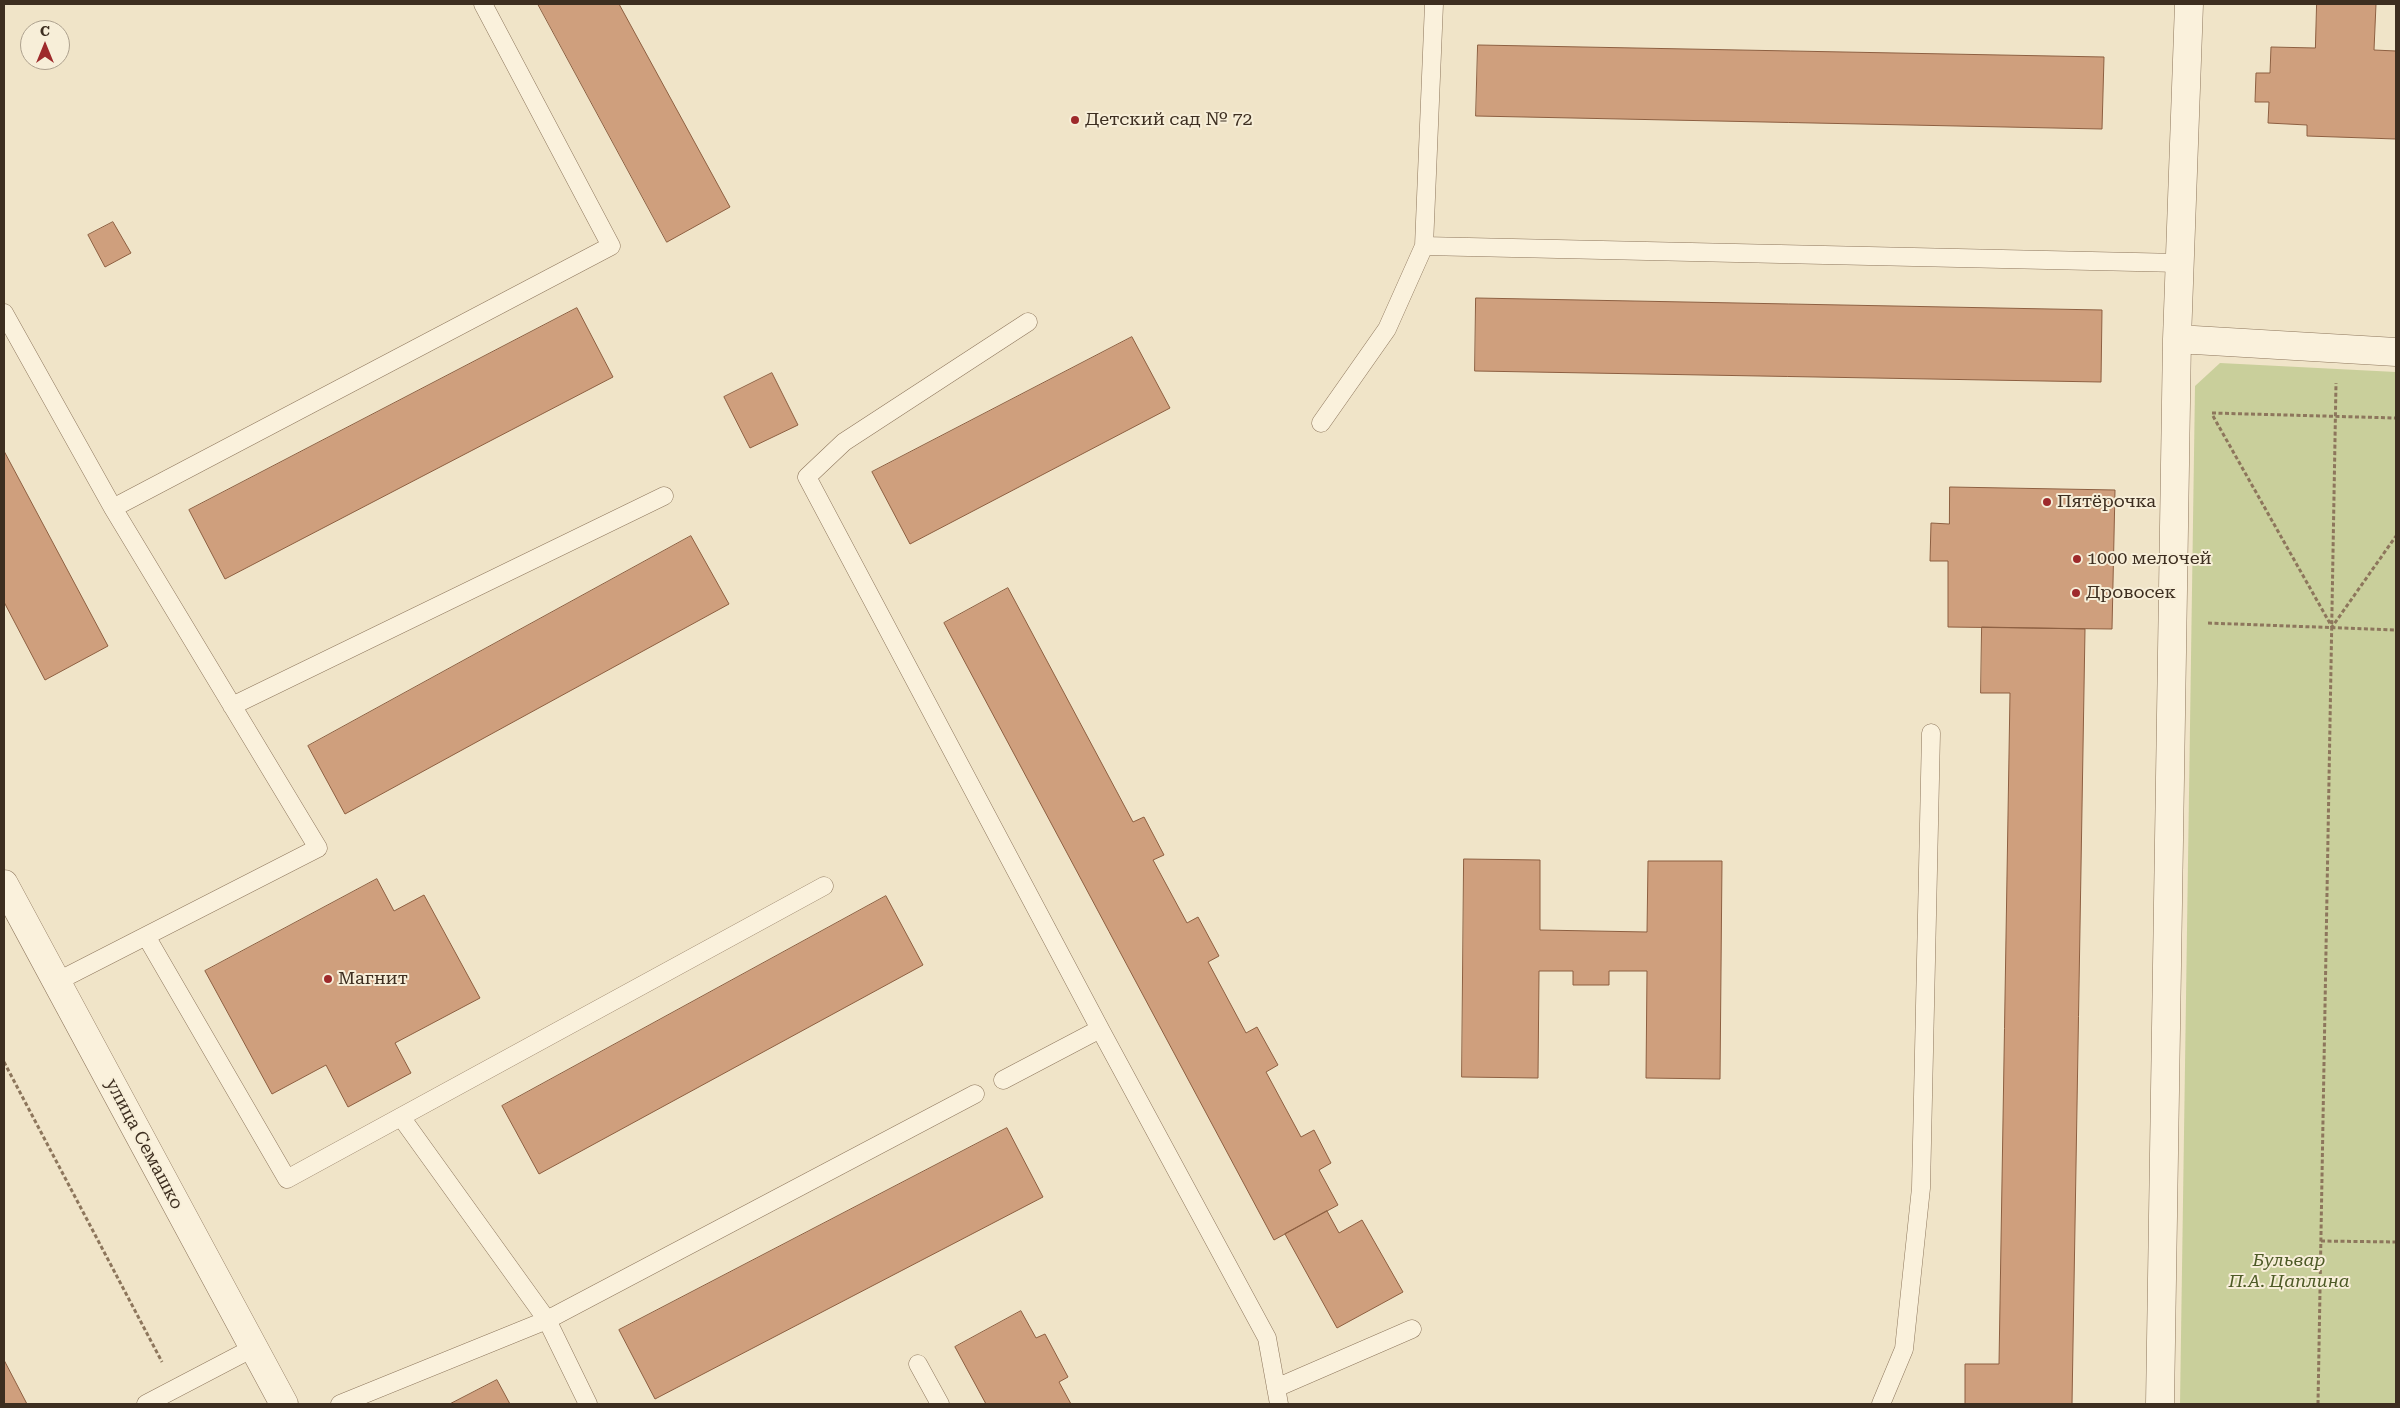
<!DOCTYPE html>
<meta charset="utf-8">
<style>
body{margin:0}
#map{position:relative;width:2400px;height:1408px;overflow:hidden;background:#f0e4c8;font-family:"Roboto Serif",serif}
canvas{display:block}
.frame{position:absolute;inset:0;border:5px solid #3d2e20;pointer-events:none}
.north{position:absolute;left:20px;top:20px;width:50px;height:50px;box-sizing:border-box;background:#f7eed8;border:1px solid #ada18e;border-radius:50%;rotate:0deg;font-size:14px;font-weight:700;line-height:20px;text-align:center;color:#3d2e20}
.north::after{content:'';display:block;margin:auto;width:18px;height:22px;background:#9e2a2b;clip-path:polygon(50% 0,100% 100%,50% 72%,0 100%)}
</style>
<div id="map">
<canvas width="2400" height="1408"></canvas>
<div class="frame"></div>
<div class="north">С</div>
</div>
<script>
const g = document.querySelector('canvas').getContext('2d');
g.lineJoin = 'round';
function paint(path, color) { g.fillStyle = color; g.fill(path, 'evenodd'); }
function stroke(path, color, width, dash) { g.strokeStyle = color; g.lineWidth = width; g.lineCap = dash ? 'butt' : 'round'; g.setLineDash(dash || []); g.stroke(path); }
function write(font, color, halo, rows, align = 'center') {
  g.font = font + ' "Roboto Serif",serif'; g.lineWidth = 4; g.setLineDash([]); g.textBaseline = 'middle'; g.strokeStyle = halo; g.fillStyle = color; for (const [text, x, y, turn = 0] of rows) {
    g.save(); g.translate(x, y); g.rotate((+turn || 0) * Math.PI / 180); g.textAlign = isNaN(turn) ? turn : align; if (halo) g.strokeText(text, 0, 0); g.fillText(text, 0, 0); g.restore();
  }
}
const green = new Path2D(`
 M2220,363L2396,372V1404H2180L2195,386Z`);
const building = new Path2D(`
 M538,4H619L730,207L667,242Z
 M2317,4H2376L2374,50L2396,51V139L2307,136V125L2268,123L2269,102H2255L2256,73H2270L2271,47L2315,48Z
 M1478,45L2104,57L2102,129L1476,116Z
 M113,222L131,253L105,267L88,235Z
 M1476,298L2102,310L2101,382L1475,371Z
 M577,308L613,377L225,579L189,510Z
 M1132,337L1170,408L910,544L872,472Z
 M772,373L798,425L750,448L724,397Z
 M4,451L108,646L45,680L4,602Z
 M1950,487L2115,490L2112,629L1948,627V561H1930L1931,523L1949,524Z
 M691,536L729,604L345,814L308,746Z
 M1008,588L1133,822L1144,817L1164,855L1153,860L1187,923L1198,917L1219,956L1208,962L1246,1033L1257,1027L1278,1065L1266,1072L1301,1137L1314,1130L1331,1163L1319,1170L1338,1205L1274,1240L944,623Z
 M1982,627L2085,629L2072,1404H1965V1364H1999L2010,693H1981Z
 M1464,859L1540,860V930L1647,932L1648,861H1722L1720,1079L1646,1078L1647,971H1609V985H1573V971H1539L1538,1078L1462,1077Z
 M377,879L394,911L424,895L480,998L395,1043L411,1073L348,1107L326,1065L272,1094L205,971Z
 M886,896L923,965L539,1174L502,1106Z
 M1007,1128L1043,1197L655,1399L619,1330Z
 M1327,1211L1339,1233L1362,1220L1403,1292L1337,1328L1285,1234Z
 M1021,1311L1036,1338L1045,1334L1068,1377L1059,1382L1071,1404H986L955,1347Z
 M4,1360L27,1404H4Z
 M497,1380L510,1404H450Z`);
const path = new Path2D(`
 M2212,413L2396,418
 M2213,416L2332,627L2396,536
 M2208,623L2396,630
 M4,1062L162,1362
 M2321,1241L2396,1242
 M2318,1404L2336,383`);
const lane = new Path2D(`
 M1424,246L1434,4
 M4,313L113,508L318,848L56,982
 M1028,322L844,442L807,477L1100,1029
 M1321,423L1387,329L1424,246L2180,263
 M113,508L611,246L483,4
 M232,706L664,496
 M146,936L287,1179L824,886
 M1003,1080L1100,1029L1267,1338L1279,1404
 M401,1117L547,1320L588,1404
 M918,1364L940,1404
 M1276,1388L1412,1329
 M146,1404L253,1348
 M340,1404L547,1320L975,1094
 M1881,1404L1904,1349L1921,1188L1931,733`);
const street = new Path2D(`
 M2177,339L2189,4
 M4,884L284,1404
 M2160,1404L2177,339L2396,352`);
const markers = [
 [1075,120,5,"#9e2a2b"],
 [2047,502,5,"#9e2a2b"],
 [2077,559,5,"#9e2a2b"],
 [2076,593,5,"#9e2a2b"],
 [328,979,5,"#9e2a2b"]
];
const poiNames = [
 ["Детский сад № 72",1085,120],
 ["Пятёрочка",2057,502],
 ["1000 мелочей",2087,559],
 ["Дровосек",2086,593],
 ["Магнит",338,979]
];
const streetNames = [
 ["улица Семашко",144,1144,62]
];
const parkNames = [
 ["Бульвар",2289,1261],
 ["П.А. Цаплина",2289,1282]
];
paint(green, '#c9cf9b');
paint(building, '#cf9f7d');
stroke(building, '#8d5f41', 1);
stroke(lane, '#8d765c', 19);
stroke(street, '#8d765c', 29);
stroke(path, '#8d765c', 3, [4, 2.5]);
stroke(lane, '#faf1dc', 18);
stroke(street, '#faf1dc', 28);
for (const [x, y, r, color] of markers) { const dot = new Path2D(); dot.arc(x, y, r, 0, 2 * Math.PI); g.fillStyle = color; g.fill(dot); stroke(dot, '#f7eed8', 2); }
write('18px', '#3d2e20', '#f7eed8', poiNames, 'left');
write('18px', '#3d2e20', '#f7eed8', streetNames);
write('italic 18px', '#4d5a26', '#f7eed8', parkNames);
</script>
